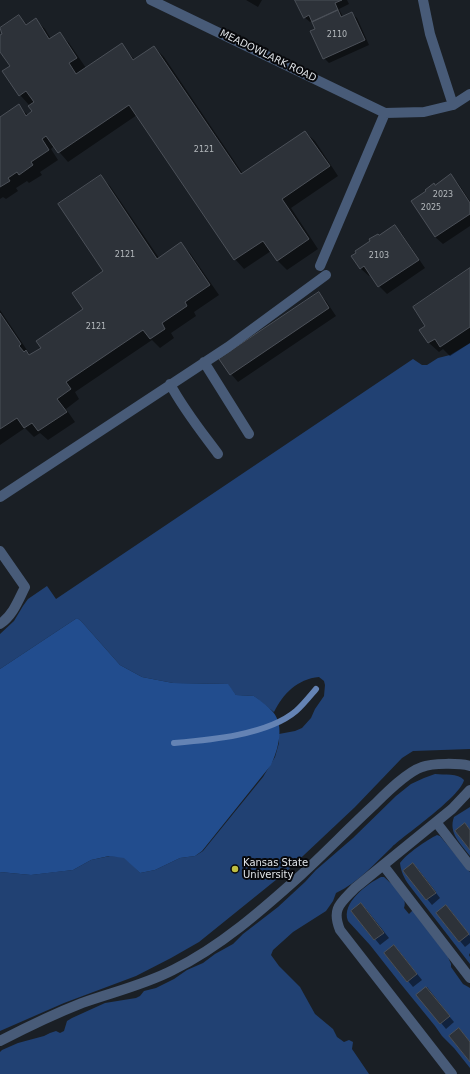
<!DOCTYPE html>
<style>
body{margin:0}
canvas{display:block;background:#1a1f25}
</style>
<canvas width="470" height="1074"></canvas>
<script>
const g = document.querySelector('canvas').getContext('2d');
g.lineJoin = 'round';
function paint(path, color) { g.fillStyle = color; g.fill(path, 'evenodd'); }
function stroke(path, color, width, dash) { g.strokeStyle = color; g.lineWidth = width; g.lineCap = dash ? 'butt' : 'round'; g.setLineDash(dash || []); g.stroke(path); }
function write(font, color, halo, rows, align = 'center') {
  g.font = font + ' "DejaVu Sans",sans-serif'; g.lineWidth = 4; g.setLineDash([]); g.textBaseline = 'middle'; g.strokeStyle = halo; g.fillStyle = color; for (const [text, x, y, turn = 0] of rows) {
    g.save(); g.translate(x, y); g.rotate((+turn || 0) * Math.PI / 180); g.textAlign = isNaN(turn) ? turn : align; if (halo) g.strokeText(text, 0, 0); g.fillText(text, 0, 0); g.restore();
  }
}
const green = new Path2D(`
 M470,343V749L413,751L402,758L355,807L287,871L199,942L171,958L136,976L64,1003L0,1031V872L31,875L55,872L73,870L91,860L110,856L124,857L140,873L155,870L180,858L195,856L203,851L263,777L275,757L279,743V734L295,731L302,728L311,718L315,709L324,696L325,685L324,681L319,677C297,679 283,694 274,712L254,696L236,695L227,684L173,683L142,677L120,665L81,621L77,618L0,669V634L14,621L23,606L28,599L47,586L56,599L413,359L422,365H427L438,358L450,355Z
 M435,774C444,775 458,773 464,780C460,797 407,833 392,847C375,863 358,883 336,893L333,901L326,911L293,932L273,950L271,955L279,966L300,987L315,1014L333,1029L337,1037L344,1042L349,1040L353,1042L352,1049L369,1074H0V1052L2,1050L18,1043L44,1036L50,1033L56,1031L60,1033L64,1031L67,1021L72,1018L105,1003L136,998L140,996L144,991L156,988L174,979L187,970L203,963L215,954L233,944L243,934L278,907L305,882L316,870L353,838L396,796L411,784L424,778Z
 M470,807V830L465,823L455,831L470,850V856C461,844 448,833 454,817Z
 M437,835L440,836L470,872V953L469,955L470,957V964L409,885C404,878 401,872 400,863C405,855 428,839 437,835ZM413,863L436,892L426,900L403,871ZM446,905L469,934L459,942L436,913Z
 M381,877H384C391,884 409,896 404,908L409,914L413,910L448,957L451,964V967L463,984L470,988V1042L459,1028L449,1036L470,1062V1068L454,1048L442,1036L435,1026L400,983L370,945L348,921C341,903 367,884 381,877ZM361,903L384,932L374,940L351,911ZM394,945L417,974L407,982L384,953ZM427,987L450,1016L440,1024L417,995Z`);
const forest = new Path2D(`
 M77,618L81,621L120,665L142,677L173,683L228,684L236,695L254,696C261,701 268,706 273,712C285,726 278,750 271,765L202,851L195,856L180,858L155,870L140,873L124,858L109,856L91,860L73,870L31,875L0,872V669Z`);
const shadow = new Path2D(`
 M246,0H262L258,7Z
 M296,0H347L349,4L339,9L343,17L351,13L357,18L369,45L329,63L324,58L316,29L313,21L310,22L304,17Z
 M19,17L28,25L36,20L45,29L51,39L59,33L69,43L86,68L121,45L135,60L154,47L164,57L243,174L305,132L315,141L338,176L291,208L318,249L287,270L277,260L271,251L244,269L235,259L137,115L68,162L54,146L51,149L58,160L40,172L42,175L29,183L27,181L16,188L18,191L6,199L3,197L0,199V118L18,106L28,115L34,112L30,106L20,95L4,71L11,66L0,50V37L3,35L0,30Z
 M451,176L458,183L470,201V226L443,244L435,237L412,202Z
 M101,177L110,186L159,258L181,244L190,253L219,295L194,312L196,316L171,333L174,338L160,348L152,340L75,392L79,399L66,409L75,422L48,440L40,433L34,437L25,428L0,445V310L31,356L42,348L84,310L105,272Z
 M395,226L402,234L425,268L387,294L379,286L371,274L369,276L361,269L353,256Z
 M470,269V343L450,356L443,349L439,352L429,343L421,330L426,326Z
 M318,293L326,301L336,316L238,382L231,374Z
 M418,869L440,898L432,905L404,871Z
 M366,909L389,938L380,945L352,911Z
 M451,911L470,936V943L465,947L437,913Z
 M399,951L422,980L413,987L385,953Z
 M426,988L454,1022L446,1029L418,995Z`);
const stream = new Path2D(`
 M174,743C209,740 268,735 296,711C303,705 310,696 316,689`);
const building = new Path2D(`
 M295,0H342L335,3L338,10L312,22L309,15L304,18Z
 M338,10L341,17L352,12L365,40L323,59L310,31L315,29L312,22Z
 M19,15L26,25L36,18L49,39L60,32L77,58L69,63L76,74L122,43L133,60L154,46L241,174L305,131L330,166L282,199L309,239L277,261L263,241L234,260L129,105L58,153L46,136L42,139L49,150L31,162L33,165L19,175L17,172L8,178L10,181L0,187V117L19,104L26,116L32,111L28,106L34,102L26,91L19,96L2,71L10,66L0,52V35L2,34L0,28Z
 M451,174L470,203V214L435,237L411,201L426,191L425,190L434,183L435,185Z
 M101,175L157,259L181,242L210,285L185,302L187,306L162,323L165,329L150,339L143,330L66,382L71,389L57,399L67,412L38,431L32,423L24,428L17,418L0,429V313L21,344L19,346L24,352L26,350L29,355L41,348L36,341L83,309L72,293L103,271L58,204Z
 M395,225L419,260L378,287L364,266L360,269L351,256L356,253L355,251L370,241L369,239L378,234L379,235Z
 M470,268V327L440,347L435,339L428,343L419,330L425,326L413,307Z
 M319,292L329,308L230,375L219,359Z
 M465,823L470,830V850L455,831Z
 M413,863L436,893L426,900L403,871Z
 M361,903L384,933L374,940L351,911Z
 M446,905L469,934L459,942L436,913Z
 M394,945L417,974L407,982L384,953Z
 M426,987L450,1016L440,1024L416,995Z
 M459,1028L470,1042V1062L449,1036Z`);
const service = new Path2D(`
 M204,362L249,434
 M170,384C184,410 201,431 218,454
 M0,497L228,347L326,275
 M0,551L25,587C18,601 13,615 0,624
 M436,822L470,866
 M383,865L470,978
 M0,1041C27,1027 54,1014 82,1003C113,992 144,985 173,970C220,947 262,910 301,875C326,852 350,827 375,804C387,792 407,772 422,767C432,763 460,763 470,766
 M452,1074L340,930C331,908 341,903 355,888L452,809L470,790`);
const minor = new Path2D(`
 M151,0L385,113
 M423,0L430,34L453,105
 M320,266L385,113L424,112L453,105L470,94`);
const markers = [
 [235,869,4,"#bfbe41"]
];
const numberNames = [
 ["2110",337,35],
 ["2121",204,150],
 ["2023",443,195],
 ["2025",431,208],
 ["2121",125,255],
 ["2103",379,256],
 ["2121",96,327]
];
const streetNames = [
 ["MEADOWLARK ROAD",268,56,26]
];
const poiNames = [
 ["Kansas State",243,863],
 ["University",243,875]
];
paint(green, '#214173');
paint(forest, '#224d8e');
paint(shadow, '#0007');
stroke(stream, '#6483b4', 6);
paint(building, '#2d3239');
stroke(building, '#4b5058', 1);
stroke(service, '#485b78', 10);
stroke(minor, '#485b78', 10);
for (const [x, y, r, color] of markers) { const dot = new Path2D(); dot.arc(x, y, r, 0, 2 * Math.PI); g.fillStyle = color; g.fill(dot); stroke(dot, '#07080b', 1.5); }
write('8px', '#b3b8bc', null, numberNames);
write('10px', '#e0e4e8', '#07080b', streetNames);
write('10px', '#e0e4e8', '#07080b', poiNames, 'left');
</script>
